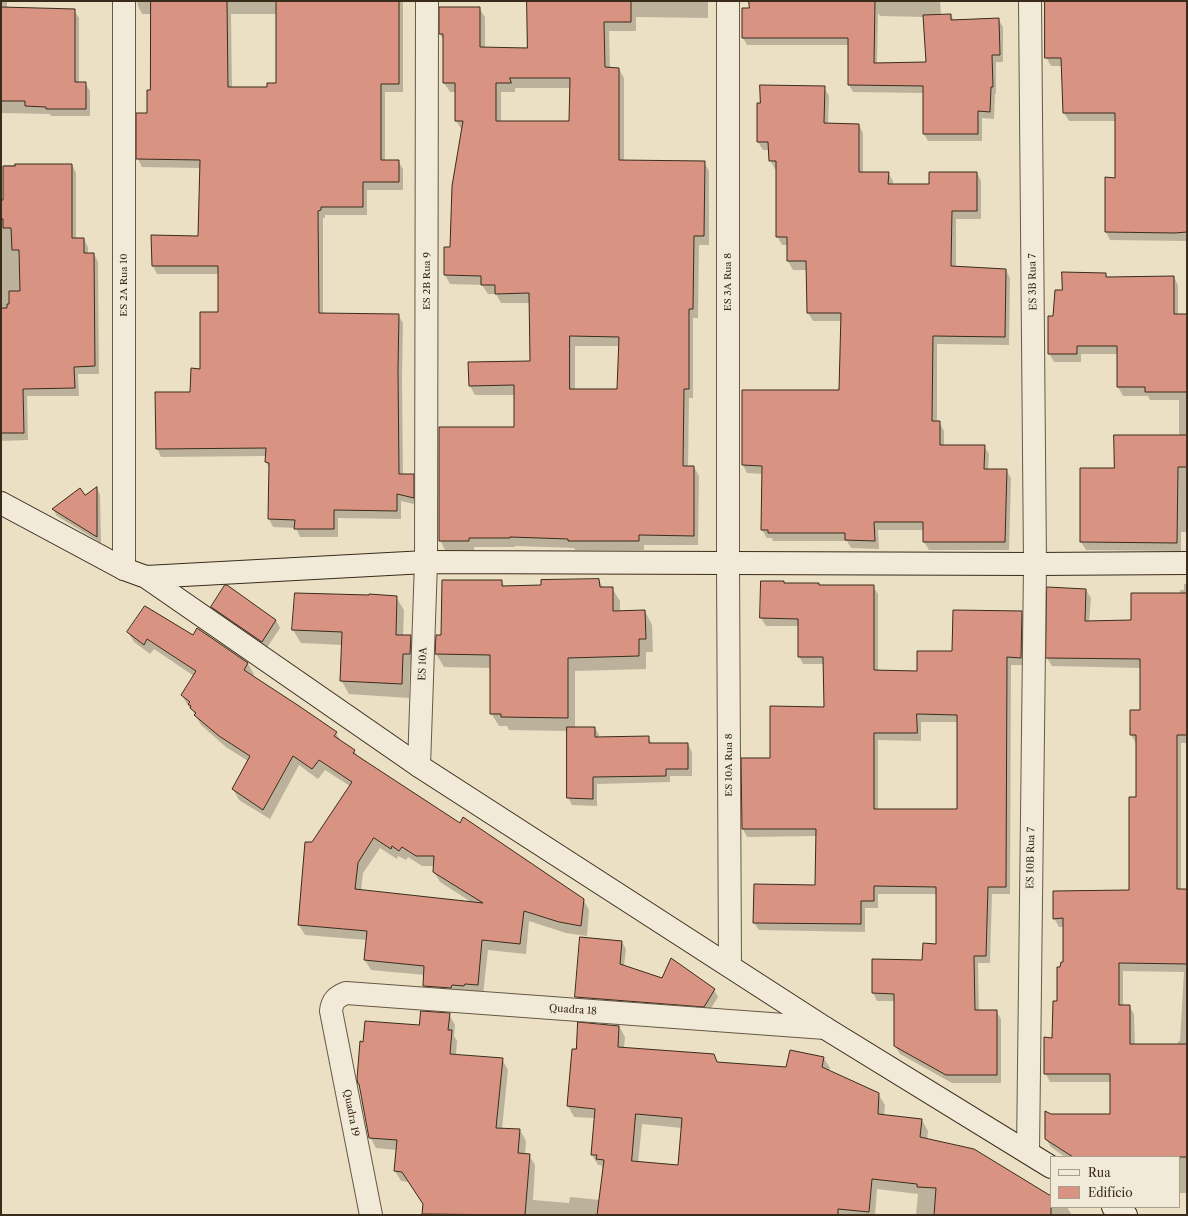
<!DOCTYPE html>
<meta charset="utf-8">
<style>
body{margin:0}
#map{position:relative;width:1188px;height:1216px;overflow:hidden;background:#ebdfc4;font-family:"Libre Caslon Text",serif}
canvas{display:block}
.frame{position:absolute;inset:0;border:2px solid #3a2c1b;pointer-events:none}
.legend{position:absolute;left:1050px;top:1156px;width:130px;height:52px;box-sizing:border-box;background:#f2ead9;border:1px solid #a89e8d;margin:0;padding:5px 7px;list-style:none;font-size:12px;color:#3a2c1b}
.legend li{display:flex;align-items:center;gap:8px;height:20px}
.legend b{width:20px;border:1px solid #a89e8d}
</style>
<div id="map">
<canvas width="1188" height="1216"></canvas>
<div class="frame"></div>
<ul class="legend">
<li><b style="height:5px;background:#f2ead9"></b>Rua</li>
<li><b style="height:11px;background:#d89382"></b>Edifício</li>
</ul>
</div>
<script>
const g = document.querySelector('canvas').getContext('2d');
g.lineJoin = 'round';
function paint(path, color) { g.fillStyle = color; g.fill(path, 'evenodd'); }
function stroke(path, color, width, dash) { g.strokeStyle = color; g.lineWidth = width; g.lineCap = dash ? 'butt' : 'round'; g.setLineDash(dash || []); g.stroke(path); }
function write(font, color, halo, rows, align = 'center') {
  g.font = font + ' "Libre Caslon Text",serif'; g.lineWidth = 3; g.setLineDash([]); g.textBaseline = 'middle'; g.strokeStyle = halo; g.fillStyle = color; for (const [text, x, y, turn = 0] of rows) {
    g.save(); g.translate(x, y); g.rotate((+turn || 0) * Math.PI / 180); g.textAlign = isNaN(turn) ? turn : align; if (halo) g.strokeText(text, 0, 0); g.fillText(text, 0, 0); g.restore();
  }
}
const shadow = new Path2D(`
 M1,1H7V8L74,10L79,18V83H85L90,91V116H51L50,114L1,113Z
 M137,1H403V92H385V161H398L403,169V190H367V215H325V218H323V314L398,315L403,323L402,378L403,475H413L418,483V505L401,501V519L338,518V537H300L296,528L273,527L269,519L270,469L266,462V456L161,457L157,448L191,393L201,370L219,313V274H157L153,266L198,237L201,168L142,167L138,159L148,114L151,91L152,14H142L138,6ZM231,14H277V84L268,88H232Z
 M566,1H708V18L636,17V31H609L610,68L619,69L624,78V161L704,162L709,171V245H699L698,318H693V398H689L688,467H694L699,476L698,545H644V550H575L574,548L515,546V547H474V550H445L440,540L515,428V395H475L470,386L531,362L530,303H501L496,294H488L482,285L450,284L445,275L451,248L462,130L456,121V92H450L444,83V41L440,34V8H479L485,17V48L528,49ZM515,88H571L570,122H501V92H515ZM575,346H620L618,390H575Z
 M750,1H940L941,15H951L954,21L998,19L1003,27V62H996V94H995L994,119L982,118V141H928L924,134V93L853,92L849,85V45H747L743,38V9H750ZM878,13L880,16L924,17L927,63L877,64Z
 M1046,1H1187V242L1186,241L1110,240L1106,232L1116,179V121H1069L1064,113L1063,66H1051L1046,57Z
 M824,87L829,96L828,124L859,125L863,133V173H888L893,181V185H930L977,173L981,181V219H956V267L1006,270L1010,278L1009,345L937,344V422H939L944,431V446H984L989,454L988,470H1006L1011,478L1009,550H929L924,542V530H878L879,549L851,548L847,541H773L772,538H767L762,530L763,474L747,473L743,465V391H840L842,321H813L808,313L807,270H793L788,261V245H782L777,236V169H775L770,160V150H763L758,142Z
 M4,165H72L76,173V239H84L88,247V254H94L98,262L99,374H78L79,396H27L28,440L1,441V201H4Z
 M1106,274L1108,278L1174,277L1178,285V315H1187V532H1181V551L1086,550L1081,542L1115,469L1179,436V400H1150L1148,396H1123L1118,387V354H1081V362H1054L1049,353L1054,317L1063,291Z
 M97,488L100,495L101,543L57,516L53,509L85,497Z
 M599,580L603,588H612L620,601V612L645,611L652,625L653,652H646V669L575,671V728H595L599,735V738L648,737L652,744H688L692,752V776H670V782L597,784V806L572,805L568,797V731L509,730L507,726H499L491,713V668L444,667L436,654L437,636H442L501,581L505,587L542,586Z
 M784,582L785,584L819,586H873L878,594V671L918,672L1021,612L1026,620L1025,665H1011L1010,894H992L990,963H978L979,1011H996L1001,1019V1083H952L900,1054L895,1046V1001H877L873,993V960L923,961L937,945V894H878V908H865V932L759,930L754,923L816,886L817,836L747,837L743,829L771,759L825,708L824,664H803L799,656V626H766L761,618ZM921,722H958V810H878V740L921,741Z
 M1184,584H1187V743H1181V890H1187V1193H1179V1157H1065L1051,1147L1046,1139L1051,1115H1111V1082H1050L1046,1074L1053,1039L1061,968L1064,963V927H1059L1054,918L1130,891L1137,798V743H1136L1131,735L1141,711V668L1052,666L1047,658L1086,590L1091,598L1089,622L1132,621L1180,594V590H1184ZM1123,971L1184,972L1180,1041H1178V1045H1135L1134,1014L1129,1006H1123Z
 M396,597L404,610L403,636H410L418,650V667H410L409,698L349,694L341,680L343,645L301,643L293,630Z
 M212,607L276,620L280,628L266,649L216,614Z
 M198,629L248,664L254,674L252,677L336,733L341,741L354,750L358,757L460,824L583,899L589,910L587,936L566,933L529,921L526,954L488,950L483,995L430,996L424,986L425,975L371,970L365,960L367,940L305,935L299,925L312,843L350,786L325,770L318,779L299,765L270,819L239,800L233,789L248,761L226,747L201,725L191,708L188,706L182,695L194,676L154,649L150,654L134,642L128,632L193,636ZM380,848L397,859L398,856L406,860L408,857L422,866H434V872L440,882L473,903L361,891L363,873Z
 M622,942L626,949L624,966L663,979L714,990L718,997L708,1013L580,1004L576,996Z
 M449,1014L455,1025L454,1036L457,1041L456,1055L502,1059L508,1070L502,1129L520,1130L526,1141L525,1154L529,1155L535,1165L533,1200L569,1203L570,1197L600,1200L603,1169L601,1165H598L592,1155L595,1118L574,1117L568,1106L577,1050L619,1026L625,1037L624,1048L714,1054L718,1063L787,1068L824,1058L830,1068L829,1071L878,1094L885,1105L884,1115L922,1120L928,1131L927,1140L1051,1197V1207H1067L1072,1215H916L918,1194L877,1189L875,1215H424V1205L409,1182L401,1181L395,1171L397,1150L376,1148L370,1137L364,1043L420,1026ZM642,1124L682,1128L679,1167L638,1163Z`);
const building = new Path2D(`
 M151,1H227L228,87H267V83H276V1H399V84H381V160H399V182H363V207H321V210L318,211L319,313L399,314L398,369L399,474H414V498L397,494V511L334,510V529H294L295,520L268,519L269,463L265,462L266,448L156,449L155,392H190L191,368L200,369V312H218V266H152L151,235L198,236L200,160L136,159V113H147V90H150Z
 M527,1H631V22H604L605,67L619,68V160L705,161L704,236H694L693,309H689V389H684L683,466H694V536L639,535V541H568V539L510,537V538H469V541H439V427H514V385L469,386L468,362L530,361L529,293L495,294V285H481V276L444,275V247H450L452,186L463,121H455V83H443V34H439V7H480V47L527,48ZM510,78H570L569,121H496V83H511ZM570,336L619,337L617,389H570Z
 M749,1H875L874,63L926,62L923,15L951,14V20L999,18L1000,55H992L993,87H991L990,112L978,111V134H923V86L848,85V38H742V8H749Z
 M1045,1H1187V232L1175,233L1105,232V177L1115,178V113H1063L1061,58H1045Z
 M1,7L75,9V82H86V109H46V107L25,106V101H1Z
 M760,85L825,86L824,123L859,124V172H889L888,184H929V172H977V211H952L951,266L1006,269L1005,337L933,336L932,421H940V445H985L984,469H1007L1005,542H923V522H874L875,541L845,540V533H768V530H761L762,466L742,465V390H839L841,313H807L806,261H787V237H776V161H769L768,142H757V103H760Z
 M15,164H72V238H84V253H94L95,366L74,367L75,388L23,389L24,433H1V308H7V304H9V291H20L19,250H12L11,228H3V219H1V200H3V166H15Z
 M1062,272L1106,273V277L1174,276V314H1187V392H1145V387H1117V346H1077V354H1048V316H1053L1055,290H1062Z
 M1114,435H1187V467H1178L1177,543L1080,542V468H1114Z
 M97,487V537L52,509L80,488L85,495Z
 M599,579L600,587H613V611L645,610L646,639H639V656L568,658V718L501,717V714H490V655L435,654L436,635H441L442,580H502V586L541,585V580Z
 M761,581H784V583H819V585H874V670L917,671V651H952L953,610L1022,611L1021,658L1007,657L1006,887H988L986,956H974L975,1010H997V1075H946L894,1046V994L872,993V959L922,960L923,943L936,944V887L874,886V901H861V924L753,923L754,884L815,885L816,829H742L741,758H770V706L824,707L823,657H798V619L760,618ZM917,714L957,715V809H874V733H917Z
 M225,585H227L276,620L262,642L211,607Z
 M1047,587L1086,589L1085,621L1131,620V593H1187V735H1177V889H1187V964L1119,963V1005H1130V1044H1187V1157H1073L1045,1139V1111L1051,1114H1110V1074H1044V1037L1052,1038L1053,1001H1057V967H1060L1061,962H1063V918L1053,919V891L1129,890V797H1136V735H1130V710H1140V659L1046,658Z
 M295,593L369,595V594L397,596L396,635H411L410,654H403L402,684L340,681L342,632L292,630Z
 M145,606L193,635L197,628L248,663L244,670L299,706L337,732L334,736L355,750L353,753L460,823L463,817L584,899L581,926L559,922L524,911L520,944L482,940L478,985L465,984L464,986L452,985L451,988L423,986L424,966L364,960L367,931L298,925L305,842H312L352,782L319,760L312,769L293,756L263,810L232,789L250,756L219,736L194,715L196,713L190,708L191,706L188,704L190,702L181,695L196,671L147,639L144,645L127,632ZM374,838L391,849L392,846L399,851L402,847L416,856H434L433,872L483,903L355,889L358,863Z
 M567,727H595V737L649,736V743H688V769H666V776L593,777V799L567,798Z
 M580,937L622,941L620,964L662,978L671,958L715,989L704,1007L575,997Z
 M421,1011L450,1013L448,1030H452L450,1054L503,1058L496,1128L520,1129L518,1153L530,1154L525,1215L422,1214L423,1204L402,1172L394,1171L397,1140L369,1138L359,1084H358L357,1079L360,1041L363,1042L365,1021L419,1025Z
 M578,1022L619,1026L618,1047L714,1054L717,1062L786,1067L790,1050L824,1057L822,1067L879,1093L878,1114L922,1119L920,1137L974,1149L1051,1196V1215H934L936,1188L917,1187V1184L872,1179L869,1212L838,1209V1215H597L604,1160L596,1159L597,1155H591L595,1109L567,1106L572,1049H576ZM636,1114L682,1118L678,1165L632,1161Z`);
const street = new Path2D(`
 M124,1V569
 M728,1V563L730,966
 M419,766L426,562L427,1
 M1028,1152L1035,564L1030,1
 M371,1215L331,1011C332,1001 336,997 346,993L825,1028`);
const secondary = new Path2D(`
 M1,503L124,569L146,577L419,766L825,1028L1051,1167
 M146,577L426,562L1035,564L1187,563
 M1113,1207L1126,1215`);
const streetNames = [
 ["ES 2B Rua 9",427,281,-90],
 ["ES 3A Rua 8",728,282,-90],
 ["ES 3B Rua 7",1033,282,-91],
 ["ES 2A Rua 10",124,285,-90],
 ["ES 10A",423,664,-88],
 ["ES 10A Rua 8",729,765,-90],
 ["ES 10B Rua 7",1031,858,-89],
 ["Quadra 18",573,1010,4],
 ["Quadra 19",351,1113,79]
];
paint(shadow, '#0003');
paint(building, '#d89382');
stroke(building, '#3a2c1b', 1);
stroke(street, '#665945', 24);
stroke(secondary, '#3a2c1b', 24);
stroke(street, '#f2ead9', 22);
stroke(secondary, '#f2ead9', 22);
write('10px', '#3a2c1b', '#f2ead9', streetNames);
</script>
